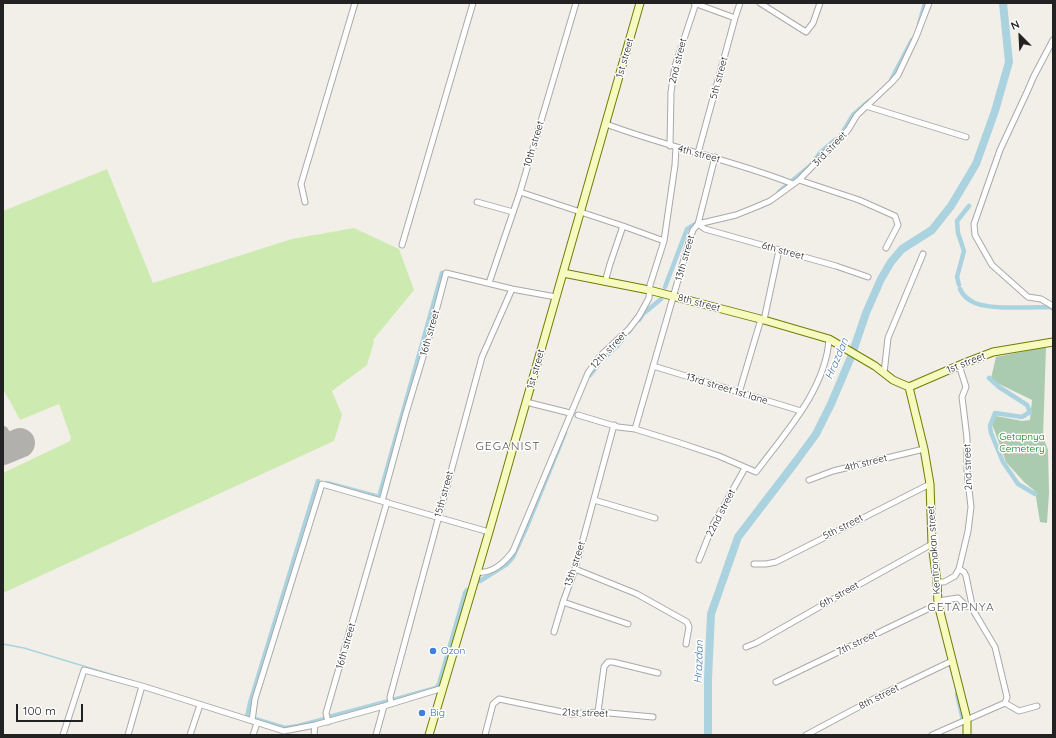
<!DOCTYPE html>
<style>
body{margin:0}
#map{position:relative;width:1056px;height:738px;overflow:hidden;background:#f2efe9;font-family:Quicksand,sans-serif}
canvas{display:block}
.frame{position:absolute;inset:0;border:4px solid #222;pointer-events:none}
.north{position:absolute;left:1000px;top:16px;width:40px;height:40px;-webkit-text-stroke:3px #fff;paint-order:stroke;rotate:336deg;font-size:11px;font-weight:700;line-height:16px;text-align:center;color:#222}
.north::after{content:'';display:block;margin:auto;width:14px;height:18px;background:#222;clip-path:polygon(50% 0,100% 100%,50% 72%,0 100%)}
.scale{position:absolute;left:16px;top:704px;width:67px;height:18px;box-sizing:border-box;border:2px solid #222;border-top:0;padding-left:5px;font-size:12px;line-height:14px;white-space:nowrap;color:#222;-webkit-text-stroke:3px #fff;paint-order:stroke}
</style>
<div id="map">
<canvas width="1056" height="738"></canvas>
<div class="frame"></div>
<div class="north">N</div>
<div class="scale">100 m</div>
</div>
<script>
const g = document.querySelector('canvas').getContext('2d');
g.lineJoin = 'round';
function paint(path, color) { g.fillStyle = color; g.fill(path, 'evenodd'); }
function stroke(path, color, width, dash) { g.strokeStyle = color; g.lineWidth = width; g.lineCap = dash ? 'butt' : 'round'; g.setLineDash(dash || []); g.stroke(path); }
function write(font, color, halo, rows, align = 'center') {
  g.font = font + ' Quicksand,sans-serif'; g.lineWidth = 3; g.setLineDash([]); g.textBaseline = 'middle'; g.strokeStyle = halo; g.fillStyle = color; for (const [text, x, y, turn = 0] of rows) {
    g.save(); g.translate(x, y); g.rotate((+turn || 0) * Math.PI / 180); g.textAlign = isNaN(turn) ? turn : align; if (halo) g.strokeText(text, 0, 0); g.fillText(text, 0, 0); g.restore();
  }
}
const grass = new Path2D(`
 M107,169L153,283L292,239L354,228L399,249L414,290L373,340L374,342L367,365L332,391L342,415L334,441L3,593V473L70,441L71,438L59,404L20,420L11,403L3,390V211Z`);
const cemetery = new Path2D(`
 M1046,347L1043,437L1048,450L1049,493L1047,523L1040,522L1035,491L1024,482L1006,462L992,424L996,416L1022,421L1030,420L1032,400L993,381L991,378L996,357Z`);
const stream = new Path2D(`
 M3,644L24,648L133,681`);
const canal = new Path2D(`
 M919,24L925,3
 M891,80L912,40
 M841,135L853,115L869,101
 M793,180L810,166L821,152L835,140
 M779,192L788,184
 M959,285L957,277L964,251L958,233L957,221L969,206
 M665,287L687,229L697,223
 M960,289C963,296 968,300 975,303C991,310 1032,307 1050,307L1053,309
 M639,320L643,314L661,299
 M590,375L602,360L617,346L630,330
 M989,378L999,387L1027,405L1030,412L1022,417L995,413L990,426L991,433L1003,462L1018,484L1035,494
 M327,483L379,497L442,273
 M480,581L507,564L513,557L528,524L565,433
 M957,694L963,720
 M393,700L436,688L439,684L465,593L467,590
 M247,717L250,703L318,481
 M329,717L389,701
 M255,719L285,728L298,726L325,719`);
const river = new Path2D(`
 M708,735V679L711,614L738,537L797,460L816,434L831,404L851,357L866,313L881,279L891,262L902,249L932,230L951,206L976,164L995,111L1009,62L1003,3`);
const taxiway = new Path2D(`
 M3,432L10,447`);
const runway = new Path2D(`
 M3,450L20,443`);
const street = new Path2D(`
 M694,3L735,18
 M760,3L806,32L813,23L820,3
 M1053,40L1034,76L1027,92L1000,150L974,224L975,235L992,265L1028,297L1041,299L1053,306
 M866,106L966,137
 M606,124C667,147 732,160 793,184
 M670,146L671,92L675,66L696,3
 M698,153L735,18L740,3
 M799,180L859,200L895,216L898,225L886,248
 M520,192L623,226L664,241
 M305,202L301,184L355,3
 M477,202L513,212
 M698,224L736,215L756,207L770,201L799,180L833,145L840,139L848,130L857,115L892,82L898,75L916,37L929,3
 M698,224L705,229L836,266L868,277
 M402,245L473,3
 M605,282L610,264L623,226
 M489,283L520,192L576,3
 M764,320L779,250
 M653,366L801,411
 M884,373L888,338L923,254
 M739,393L761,319
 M526,402L570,413
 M578,415L618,427L635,429L677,442L719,456L756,472C785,433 826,389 829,339
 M635,429L689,242L693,230L698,224L715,157
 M809,480L833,471L924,449
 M594,500L655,518
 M382,501L406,413L430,334L446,273L512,289L556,297
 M699,560L713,525L745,468
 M754,564H766L776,562L930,484
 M575,569L637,594L687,622L689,627L686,644
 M959,569L964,572L966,576L973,610L995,647L1007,697L1005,703
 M477,572C492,574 505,562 513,551L588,373L600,356L629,329L639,316L649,298L650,285L664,241L675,165L676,147
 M937,582H944L955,576L959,569L968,531L971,507L967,472V438L962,397L966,387L959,365
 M938,601L958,598L966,606L973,608
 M563,602L628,624
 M554,632L563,602L575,569L614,425
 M746,647L756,643L842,594L932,544
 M776,682L938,604
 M391,704L390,697L482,357L512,289
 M598,712L604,667L608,662H613L658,673
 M252,721L255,699L322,484L489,532
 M328,722L326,713L387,502
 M63,735L84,670L142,686L284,731L315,725L384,706L443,688
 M128,735L142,686
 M190,735L200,705
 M253,735L257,723
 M314,735L315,725
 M376,735L384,706
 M485,735L493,704L499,699L572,714L598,712L653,717
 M806,735L881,695L952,661
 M932,735L1005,703L1019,711L1037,706`);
const secondary = new Path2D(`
 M563,273L649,290L764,320L829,339L875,366L893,380L909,387L967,362L993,352L1053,342
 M909,387L924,449L930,484L932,544L937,582L938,604L967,719V735
 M429,735L489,532L640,3`);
const markers = [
 [433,651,4,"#3f7fe0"],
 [422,713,4,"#3f7fe0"]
];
const streetNames = [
 ["1st street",625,58,-74],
 ["2nd street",678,61,-76],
 ["5th street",719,78,-75],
 ["10th street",534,144,-73],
 ["3rd street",830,149,-46],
 ["4th street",699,154,15],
 ["6th street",783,251,15],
 ["13th street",685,258,-74],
 ["8th street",699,303,15],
 ["16th street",430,333,-74],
 ["12th street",609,350,-46],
 ["1st street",966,363,-22],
 ["1st street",536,369,-74],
 ["13rd street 1st lane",727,389,17],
 ["4th street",866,463,-14],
 ["2nd street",968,467,-92],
 ["15th street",444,494,-75],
 ["22nd street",721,513,-63],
 ["5th street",843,527,-27],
 ["Kentronakan street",934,550,-94],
 ["13th street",575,564,-72],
 ["6th street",839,595,-29],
 ["7th street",857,643,-26],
 ["16th street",346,646,-74],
 ["8th street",879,697,-27],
 ["21st street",585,713,2]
];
const parkNames = [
 ["Getapnya",1022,437],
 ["Cemetery",1022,449]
];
const shopNames = [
 ["Ozon",441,651],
 ["Big",430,713]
];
const waterNames = [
 ["Hrazdan",837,359,-67],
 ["Hrazdan",699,662,-88]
];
const quarterNames = [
 ["GEGANIST",508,446],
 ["GETAPNYA",961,607]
];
paint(grass, '#cdebb0');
paint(cemetery, '#aacbaf');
stroke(stream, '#aad3df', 1.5);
stroke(canal, '#aad3df', 4.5);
stroke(river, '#aad3df', 8);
stroke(taxiway, '#b1b0ac', 12);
stroke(runway, '#b1b0ac', 30);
stroke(street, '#a9a9a9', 7);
stroke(secondary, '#707d05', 9);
stroke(street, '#fff', 5);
stroke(secondary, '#f7fabf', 7);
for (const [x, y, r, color] of markers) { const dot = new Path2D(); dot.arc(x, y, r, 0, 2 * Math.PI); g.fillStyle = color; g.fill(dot); stroke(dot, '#fff', 1.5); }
write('10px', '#222', '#fff', streetNames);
write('10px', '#0c8416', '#fff', parkNames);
write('10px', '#366cbe', '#fff', shopNames, 'left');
write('italic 11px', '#4a7aab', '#fff', waterNames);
g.letterSpacing = '1px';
write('12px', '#555', '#fff', quarterNames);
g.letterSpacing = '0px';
</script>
